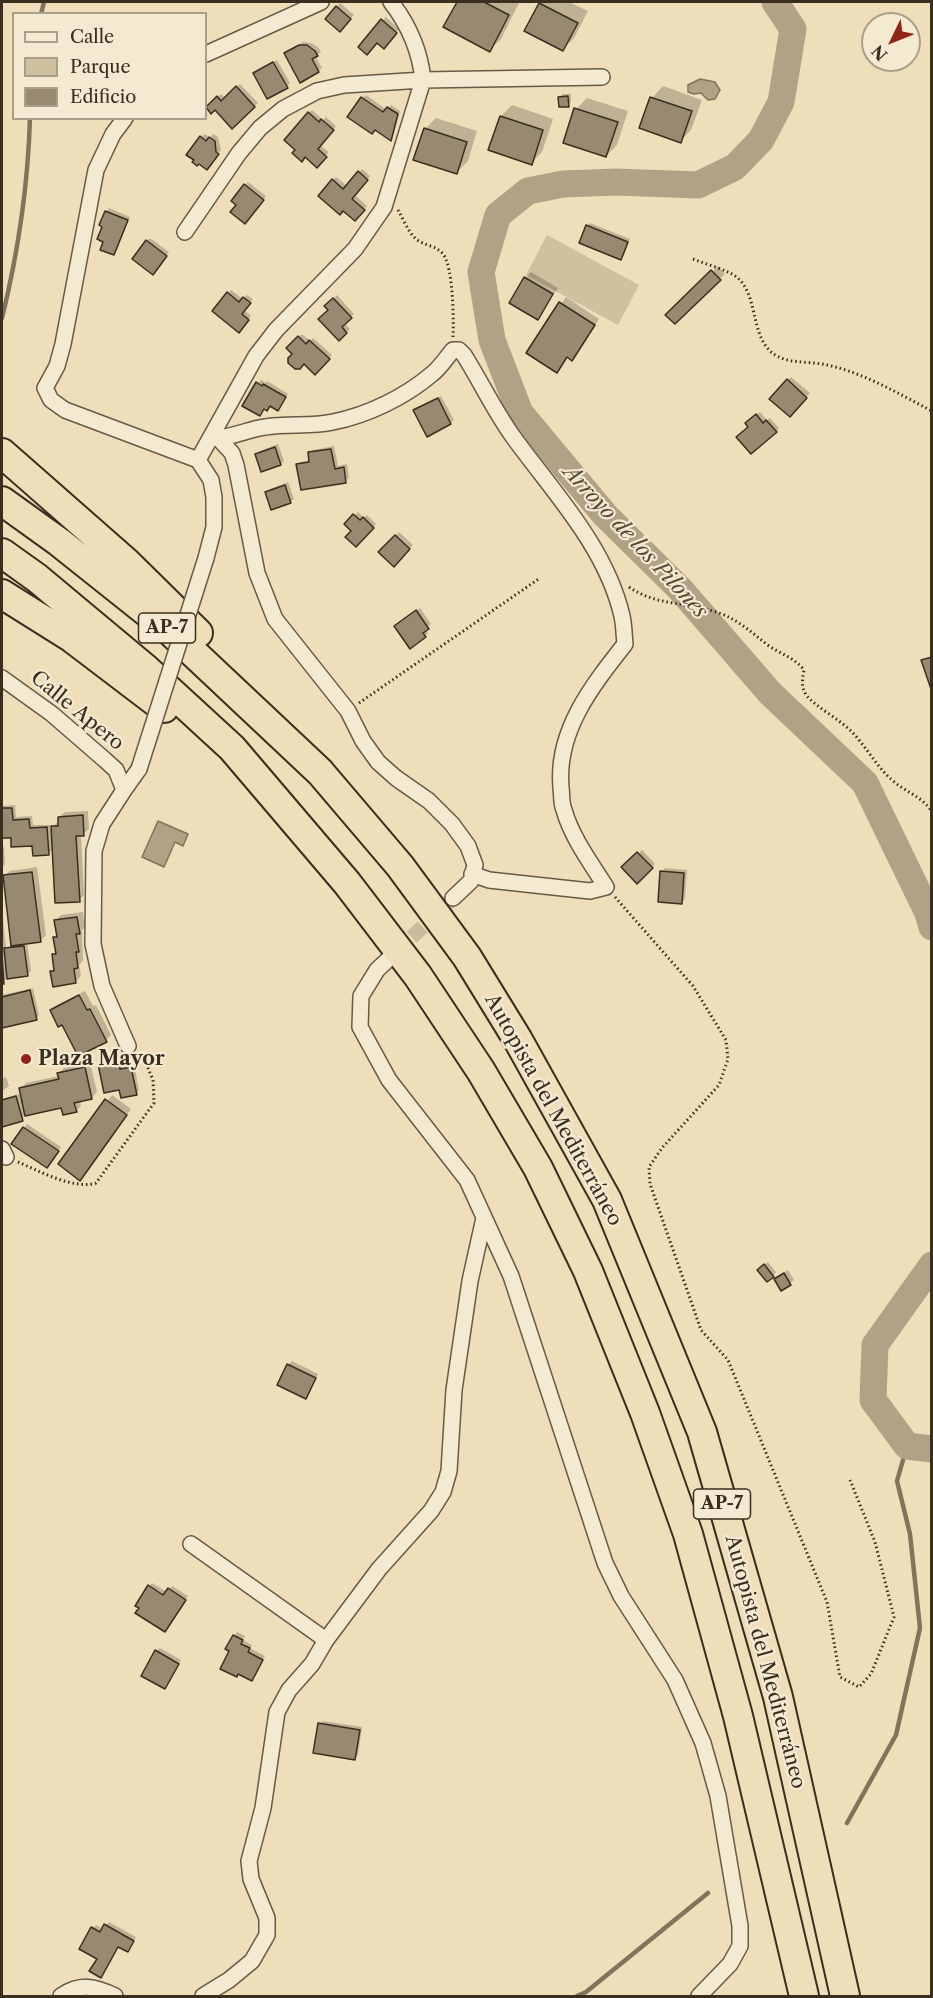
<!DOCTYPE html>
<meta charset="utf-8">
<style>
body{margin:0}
#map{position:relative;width:933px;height:1998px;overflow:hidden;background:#eedeba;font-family:"Libre Caslon Text",serif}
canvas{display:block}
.frame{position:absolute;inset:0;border:3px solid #3a2e1f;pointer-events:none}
.legend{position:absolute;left:12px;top:12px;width:195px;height:108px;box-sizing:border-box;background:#f4ead2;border:2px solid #aa9f8a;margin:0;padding:8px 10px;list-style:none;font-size:18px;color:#3a2e1f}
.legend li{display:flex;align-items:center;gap:12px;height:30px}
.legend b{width:30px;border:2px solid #aa9f8a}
.north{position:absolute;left:861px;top:12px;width:60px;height:60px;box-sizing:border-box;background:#f4ead2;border:2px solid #aa9f8a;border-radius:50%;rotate:227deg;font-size:16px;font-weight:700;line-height:24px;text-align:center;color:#3a2e1f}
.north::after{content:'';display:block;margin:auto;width:21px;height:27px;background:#8f2418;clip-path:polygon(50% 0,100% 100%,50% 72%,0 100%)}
</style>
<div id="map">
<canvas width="933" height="1998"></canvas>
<div class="frame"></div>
<ul class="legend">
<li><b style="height:8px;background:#f4ead2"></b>Calle</li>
<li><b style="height:16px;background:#cfc0a0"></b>Parque</li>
<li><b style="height:16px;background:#988a70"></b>Edificio</li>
</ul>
<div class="north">N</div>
</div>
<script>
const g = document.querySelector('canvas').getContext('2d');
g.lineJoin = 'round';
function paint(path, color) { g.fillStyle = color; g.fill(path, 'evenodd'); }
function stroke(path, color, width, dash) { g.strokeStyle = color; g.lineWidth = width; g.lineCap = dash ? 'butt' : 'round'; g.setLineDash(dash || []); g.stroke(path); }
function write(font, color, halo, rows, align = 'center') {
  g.font = font + ' "Libre Caslon Text",serif'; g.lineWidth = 4.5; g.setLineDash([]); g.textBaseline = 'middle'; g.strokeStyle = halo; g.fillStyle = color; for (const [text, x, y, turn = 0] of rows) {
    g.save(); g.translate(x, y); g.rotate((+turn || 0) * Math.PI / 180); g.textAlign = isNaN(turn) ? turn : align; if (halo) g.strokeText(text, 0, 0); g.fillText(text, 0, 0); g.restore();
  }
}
const green = new Path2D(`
 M547,235L639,285L618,325L526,275Z`);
const water = new Path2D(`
 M700,79L715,82L720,90L715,99L708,100L701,93L694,94L688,92V85Z
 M158,821L188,834L183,846L175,842L164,867L142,857Z`);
const shadow = new Path2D(`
 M458,2H516L519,3L501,39L489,50L445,27Z
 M542,2H569L588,11L574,38L563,49L526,30Z
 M340,3L354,15L340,30L327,19Z
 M386,17L399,29L384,47L382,21Z
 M303,42L311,43L318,47L321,52L315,56L322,68L318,71L286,53Z
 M277,60L290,83L287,86L258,70Z
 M240,84L258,103L233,127L215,108L211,112L207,108L221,94L225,98Z
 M663,86L702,100L691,130L680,141L641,127L652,98Z
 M563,94H571V102L568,105L560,97Z
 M366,95L387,110L391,105L400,111L393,136L390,139L362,98Z
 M587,98L628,111L617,145L606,156L576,109Z
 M512,105L553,119L542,152L531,163L501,116Z
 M312,110L323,120L326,117L336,126L320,145L329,152L317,166L305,156L309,113Z
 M436,118L477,131L468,161L457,172L425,129Z
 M205,134L210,138L213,134L218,137L221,150L210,165L199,162L201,137Z
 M362,169L370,176L354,194L367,206L355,219L343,209L320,196L336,177L347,186Z
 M248,182L266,196L248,219L238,205L245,185Z
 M109,208L130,217L117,250L114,253L105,241L106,212Z
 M590,223L630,239L624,255L621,258L587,226Z
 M150,238L169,252L156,269L147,241Z
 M718,266L725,274L675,322L667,315Z
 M531,272L558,288L538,318L511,302L525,278Z
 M231,290L243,299L247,295L253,299L244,310L251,316L242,327L228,293Z
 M337,295L354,314L344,323L350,329L339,339L329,310L326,306Z
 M566,297L599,319L577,353L572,359L568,356L556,372L528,353Z
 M302,334L310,341L313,338L332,355L315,372L288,348Z
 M791,377L810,393L790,415L771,398Z
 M261,380L266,383L267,381L288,394L278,409L271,405L265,408L260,414L258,383Z
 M441,396L454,420L450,423L415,411Z
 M760,412L767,420L770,418L779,428L776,431L750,426L747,423Z
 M278,444L284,461L281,464L257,454L260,451Z
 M334,446L338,466L347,464L349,478L345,481L298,465L301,462L311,460L309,453L313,450Z
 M288,482L294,499L290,502L266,492L270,489Z
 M358,512L364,518L367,515L376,524L356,545L353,530L346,524Z
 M399,532L413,545L394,565L380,552Z
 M420,608L431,624L425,629L428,633L425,636L399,623Z
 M15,805L16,817L32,816L33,825H50V829L59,821V817L65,812L88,811L89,829L81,835L84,895L79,900L54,848L48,854L34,844L12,836L2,837V806Z
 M2,847H4L5,864L2,868Z
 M642,850L655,864L637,882L624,867Z
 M37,867L46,935L40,941L27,942L31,971L27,975L9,977L2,982V907L6,948L13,945L4,876L10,871Z
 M665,868L687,870L685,899L681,902L662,872Z
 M83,912L85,927L82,930L83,961L79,965L81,976L75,982L52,972L55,968L53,955L57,951L55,938L58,934L56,920L61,915Z
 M33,988L39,1015L36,1019L2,1026V995Z
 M85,991L93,1006L96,1005L111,1035L106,1040L63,1022L52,1010L57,1005Z
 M121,1057L123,1066L134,1064L139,1090L136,1093L121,1088L100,1064L103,1061Z
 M90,1062L97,1092L91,1098L80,1100L81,1106L76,1111L62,1106L25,1114L22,1119L2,1125V1099L19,1094L21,1100H23L21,1088L26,1083L59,1076V1073L64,1068Z
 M6,1077L9,1086L2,1091V1079Z
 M112,1095L131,1109L85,1173L60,1164Z
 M27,1124L61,1147L47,1166L13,1144Z
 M768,1262L776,1272L773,1276L762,1267Z
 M788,1270L794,1280L782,1289L775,1279Z
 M292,1361L318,1374L306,1397L288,1365Z
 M152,1583L167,1592L172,1586L188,1596L168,1627L149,1586Z
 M237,1632L245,1636L243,1640L252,1645L250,1648L265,1656L252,1679L239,1673L231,1650L227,1648Z
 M160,1648L181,1660L164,1688L156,1651Z
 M323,1721L362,1727L358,1755L354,1758L319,1724Z
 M109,1922L136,1937L131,1946L119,1945L104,1972L93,1928L96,1925L103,1929Z`);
const stream = new Path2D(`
 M41,14L44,2
 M2,318C18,253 28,185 30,118
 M847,1823L896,1735L920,1628L910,1534L897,1481L907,1446
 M577,1996L586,1992L708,1893`);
const river = new Path2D(`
 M775,2L793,29L781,102L761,140L735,167L698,185L616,182L563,184L528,191L498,215L481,272L492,340L520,413L605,515L680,589L770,693L865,783L928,913L932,927
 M932,1265L875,1345L873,1400L907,1446L932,1449`);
const building = new Path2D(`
 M457,2H484L509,15L490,52L443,27Z
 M539,3L578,23L563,51L524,31Z
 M336,6L351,19L340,32L325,19Z
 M381,19L397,33L384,49L377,43L367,55L358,47Z
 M299,45H307L315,51L318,56L312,59L319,72L300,83L284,53Z
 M273,62L288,88L267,99L253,73Z
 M236,86L255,107L232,129L215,110L211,114L206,107L217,96L221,101Z
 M568,96L569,107H559L558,97Z
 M361,97L383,112L387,107L398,114L391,141L375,130L372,134L347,117Z
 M650,97L692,111L681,143L639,128Z
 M574,108L618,122L606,157L563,143Z
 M308,112L319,122L321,119L334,130L318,149L327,157L317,168L305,157L302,162L292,153L295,150L284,140Z
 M500,116L543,130L532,165L488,150Z
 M424,128L467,142L457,174L413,160Z
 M200,136L206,141L209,137L215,141L216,152L219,154L207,170L199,164L197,166L192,162L194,160L186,155Z
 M358,171L368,180L352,199L365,210L355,221L343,211L340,215L318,196L332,179L343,189Z
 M244,184L264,200L245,224L230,212L236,205L231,201Z
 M105,211L128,220L114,255L100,250L103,242L97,239L102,227L99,225Z
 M586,225L628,242L621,260L579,243Z
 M146,240L167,256L153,275L132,259Z
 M711,270L721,280L675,324L665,315Z
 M524,277L553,294L538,320L509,303Z
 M227,292L239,302L243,297L251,303L242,314L249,320L239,333L212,311Z
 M333,298L352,318L342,327L347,333L339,341L318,319L328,310L324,306Z
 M559,302L595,325L572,361L567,357L557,373L526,353Z
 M298,336L306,344L309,340L330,359L315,375L304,364L300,369H295L288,363V358L292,354L286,348Z
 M787,379L807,398L790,417L769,399Z
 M256,382L262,386L263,384L286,397L278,411L270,406L267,411L264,409L260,416L242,406Z
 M438,398L451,424L427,437L413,410Z
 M756,414L763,423L766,420L777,432L751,454L736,437L748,427L745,423Z
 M275,447L281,465L261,472L255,454Z
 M331,449L335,469L344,467L346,483L301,490L296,464L309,462L308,452Z
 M285,485L291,503L271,510L265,492Z
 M353,514L360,520L363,517L374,528L356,547L345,537L351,531L344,524Z
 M395,535L410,549L394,567L378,552Z
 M416,610L429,629L423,633L426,637L410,649L394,626Z
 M932,657V688L931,689L921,660Z
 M2,808H12L13,820L29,819L30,828L47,827L49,855L33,856L32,846L11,847V838H2Z
 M83,815L84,836H76L80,902L55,903L51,826H58V817Z
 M637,852L653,868L637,884L621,867Z
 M660,871L684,873L682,904L658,902Z
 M32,872L41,942L11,946L3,875Z
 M77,917L80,934H76L79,952H76L78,968L74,969L76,983L53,987L50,971H54L52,954H56L53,937H57L54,920Z
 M24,946L28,976L7,979L4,948Z
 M2,956L4,984H2Z
 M30,990L37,1020L2,1028V997Z
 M79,995L87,1010L90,1009L107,1042L78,1056L62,1025L58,1027L50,1010Z
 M118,1060L120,1069L131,1067L137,1095L121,1098L119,1090L104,1093L98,1064Z
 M85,1067L92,1099L74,1103L77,1112L63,1115L61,1108L25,1116L19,1088L59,1079L57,1073Z
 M16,1096L23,1121L2,1127V1100Z
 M105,1099L127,1115L80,1181L58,1164Z
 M23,1127L59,1151L47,1168L11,1144Z
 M764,1264L774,1277L767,1282L757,1270Z
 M784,1273L791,1285L781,1291L774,1279Z
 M287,1364L316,1378L306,1399L277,1385Z
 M148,1585L163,1595L168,1588L186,1600L165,1632L135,1613L139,1608L135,1606Z
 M233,1635L243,1640L241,1644L250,1648L248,1652L263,1660L252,1681L238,1674L237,1677L220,1669L229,1651L225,1649Z
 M155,1650L179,1664L165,1689L141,1676Z
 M318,1723L360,1730L355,1760L313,1753Z
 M104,1924L134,1941L128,1952L118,1947L101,1978L89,1971L97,1959L79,1949L91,1927L100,1932Z`);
const streetTunnel = new Path2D(`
 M395,953L453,898`);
const path = new Path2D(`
 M398,210C403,219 408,231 415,238C423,246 436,245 443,254C453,266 454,320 453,337
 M693,259C706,264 720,268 732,274C759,289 749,330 770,351C784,364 804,361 822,364C861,371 897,393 932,411
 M629,587C658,607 687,601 719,613C739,620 752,633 769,646C781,654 795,658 804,670C802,680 801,688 807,696C816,707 839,719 851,731C866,746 876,766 892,780C905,792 922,796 932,812
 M359,703L540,578
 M615,897L693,986L726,1040L728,1059L719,1085L662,1148L649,1167L650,1184L701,1330L728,1360L827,1602L840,1677L859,1687L871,1674L894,1617L875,1542L850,1480
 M18,1162C39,1171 74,1190 96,1183L154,1103L153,1080L145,1061L138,1055`);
const street = new Path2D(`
 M206,54L321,2
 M125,118L113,134L96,170L63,344L57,366L45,388L51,400L65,410L198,460L211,480L214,497V527L206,558
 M185,232L239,153L260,128L283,109L317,91L344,85L423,80L602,77
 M211,438C225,440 249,429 265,427C287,423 311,427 333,422C368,415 405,397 432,374C440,368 446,358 453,350H459L464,355C481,382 495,412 514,438C554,493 606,547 622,616C624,625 624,635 625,644C592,686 556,731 561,787C562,795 561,803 564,810C572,838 591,863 606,887L590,891L489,880L472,874
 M219,439L232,453L236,465L257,573L275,619L348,711L363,741L378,762L396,778L429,801L452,824L468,846L475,865L471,881L453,898
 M198,460L256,356L276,330L355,249L384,207L423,80C420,51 408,24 391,2
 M2,678L52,714L105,760L116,770L124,790L139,769
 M124,790L102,824L94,851L93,944L102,986L128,1046
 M395,953L377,970L361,996L360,1027L389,1080L467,1180L511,1276L605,1563L621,1596L675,1680L703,1743L718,1796L740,1926V1946L730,1964L699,1996
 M2,1149L6,1157
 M191,1544L326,1640
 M61,1996C80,1983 95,1986 115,1996
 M203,1996L229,1980L252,1961L267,1935V1918L251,1879L249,1861L263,1808L277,1712L289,1690L312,1664L326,1640L379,1569L431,1511L443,1492L449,1471L454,1390L470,1281L484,1218`);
const highway = new Path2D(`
 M2,453L126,562L198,633
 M2,501L59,542L167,628L320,772L400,866L467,957L518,1040L607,1200L702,1432L778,1697L845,1996
 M2,553L37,578L146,669L232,748L347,883L418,976L481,1071L538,1168L588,1271L645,1413L688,1534L738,1716L804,1996
 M2,594L72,638L164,708`);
const streetBridge = new Path2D(`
 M139,769L206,558`);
const markers = [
 [26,1059,6,"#8f2418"]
];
const shields = [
 [167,628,57],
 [722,1504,57]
];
const shieldNames = [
 ["AP-7",167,628],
 ["AP-7",722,1504]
];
const streetNames = [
 ["Calle Apero",77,711,39],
 ["Autopista del Mediterráneo",553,1110,61],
 ["Autopista del Mediterráneo",765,1662,75]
];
const poiNames = [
 ["Plaza Mayor",38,1059]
];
const waterNames = [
 ["Arroyo de los Pilones",635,542,47]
];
paint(green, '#cfc0a0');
paint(water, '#b1a285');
stroke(water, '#81745c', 1.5);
paint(shadow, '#0003');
stroke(stream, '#81745c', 4.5);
stroke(river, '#b1a285', 27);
paint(building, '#988a70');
stroke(building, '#3a2e1f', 1.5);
stroke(streetTunnel, '#cabb9b', 15, [15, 8]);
stroke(street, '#675a46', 18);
stroke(highway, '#3a2e1f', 32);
stroke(path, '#3a2e1f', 3, [1.5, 3]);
stroke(street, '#f4ead2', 15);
stroke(highway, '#eedeba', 28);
stroke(streetBridge, '#675a46', 18, []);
stroke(streetBridge, '#f4ead2', 15);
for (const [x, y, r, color] of markers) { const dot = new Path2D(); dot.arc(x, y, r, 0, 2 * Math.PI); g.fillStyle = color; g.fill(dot); stroke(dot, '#f4ead2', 2); }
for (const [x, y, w] of shields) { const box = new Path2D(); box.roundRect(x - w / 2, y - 15, w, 30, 4.5); g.fillStyle = '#f4ead2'; g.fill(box); stroke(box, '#3a2e1f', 1.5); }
write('bold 18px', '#3a2e1f', null, shieldNames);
write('20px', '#3a2e1f', '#f4ead2', streetNames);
write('bold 20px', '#3a2e1f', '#f4ead2', poiNames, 'left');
write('italic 21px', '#584b38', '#f4ead2', waterNames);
</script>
